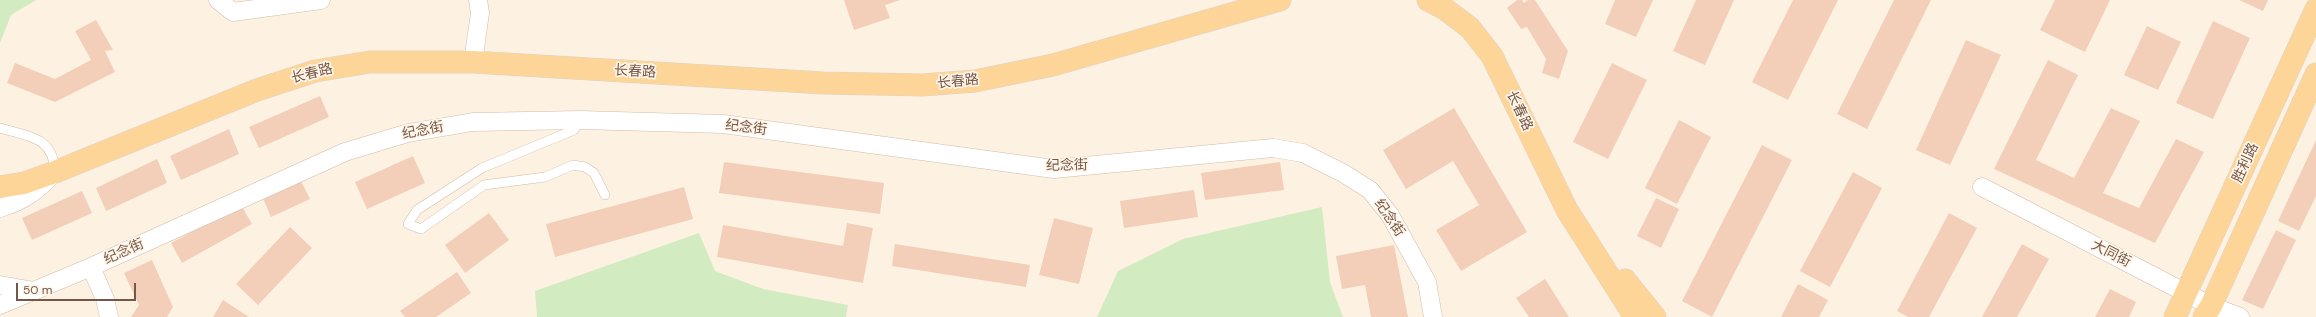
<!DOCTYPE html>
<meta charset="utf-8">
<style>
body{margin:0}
#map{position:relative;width:2316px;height:317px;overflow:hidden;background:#fdf2e2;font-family:"DM Sans",sans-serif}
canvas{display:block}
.scale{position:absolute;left:16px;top:283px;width:120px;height:18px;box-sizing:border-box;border:2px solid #755748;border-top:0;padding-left:5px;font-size:12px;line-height:14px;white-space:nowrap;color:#755748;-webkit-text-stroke:3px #fff6e9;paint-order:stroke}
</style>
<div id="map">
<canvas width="2316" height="317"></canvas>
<div class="scale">50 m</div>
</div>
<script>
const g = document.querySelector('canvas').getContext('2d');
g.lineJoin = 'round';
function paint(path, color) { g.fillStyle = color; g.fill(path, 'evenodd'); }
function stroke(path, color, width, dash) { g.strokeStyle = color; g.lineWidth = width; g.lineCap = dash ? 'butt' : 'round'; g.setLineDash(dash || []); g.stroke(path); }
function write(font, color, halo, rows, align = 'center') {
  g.font = font + ' "DM Sans","Noto Sans SC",sans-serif'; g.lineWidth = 3.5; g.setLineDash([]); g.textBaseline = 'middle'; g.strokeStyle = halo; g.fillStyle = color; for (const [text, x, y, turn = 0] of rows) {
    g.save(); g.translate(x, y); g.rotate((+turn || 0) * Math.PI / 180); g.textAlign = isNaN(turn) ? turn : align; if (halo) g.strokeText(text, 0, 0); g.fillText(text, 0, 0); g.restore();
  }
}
const green = new Path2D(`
 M0,0H36L11,15L0,43Z
 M1322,207L1330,282L1343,317H1097L1118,271L1183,239Z
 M699,233L715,271L763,289L848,305L846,317H537L535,291Z`);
const building = new Path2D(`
 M844,0H900L885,5L890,18L854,30Z
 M1517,0H1522L1524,3L1528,0H1535L1568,51L1559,79L1542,73L1546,59L1527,27L1521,29L1507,8Z
 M1615,0H1653L1636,37L1605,24Z
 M1696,0H1734L1705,65L1673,51Z
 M1793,0H1838L1788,100L1752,82Z
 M1894,0H1931L1867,129L1837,114Z
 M2055,0H2110L2085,52L2040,30Z
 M2239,0H2268L2263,11Z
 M96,20L113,50L105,51L115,72L55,102L7,83L15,63L55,79L91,60L75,31Z
 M2213,21L2250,38L2213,119L2176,103Z
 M2147,26L2181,42L2158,90L2124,75Z
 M1966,40L2001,55L1950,165L1916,150Z
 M2048,60L2078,75L2036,160L2074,178L2111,108L2140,121L2103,193L2139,208L2176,139L2204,152L2155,243L1994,169Z
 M1612,63L1647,80L1608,159L1573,142Z
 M320,96L329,117L259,148L249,127Z
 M1454,108L1527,232L1461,271L1436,230L1479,205L1453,161L1406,189L1383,150Z
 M1679,120L1711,137L1677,204L1645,188Z
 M229,129L239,154L181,180L170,156Z
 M2316,140V196L2299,231L2278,221Z
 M1762,145L1792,160L1712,317L1682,301Z
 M413,156L425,183L367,209L355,182Z
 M157,159L167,183L106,211L96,188Z
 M724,162L884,183L880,214L719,193Z
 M1280,162L1284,190L1205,200L1201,173Z
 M1853,172L1882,188L1830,287L1800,271Z
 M300,179L310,199L271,217L262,196Z
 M684,187L693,219L555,257L546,224Z
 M1194,190L1198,217L1124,228L1120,201Z
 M82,191L92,213L32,240L22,218Z
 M1656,198L1679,209L1661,248L1637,236Z
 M241,205L252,224L182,263L171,243Z
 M489,213L509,240L465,273L445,245Z
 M1949,213L1977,228L1929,317H1908L1897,311Z
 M1054,218L1093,228L1079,284L1039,275Z
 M847,223L873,228L863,283L717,257L723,225L843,246Z
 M290,227L312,248L258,305L236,284Z
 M2276,230L2296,240L2263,309L2242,300Z
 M895,244L1030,265L1026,287L892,266Z
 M2022,244L2049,259L2017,317H1982Z
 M1394,245L1408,317H1371L1365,285L1342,289L1336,256Z
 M152,260L173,307L167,317H131L139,305L124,273Z
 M457,272L471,293L436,317H405L400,311Z
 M1545,279L1569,317H1529L1516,298Z
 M1798,284L1828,300L1819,317H1781Z
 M2110,289L2136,302L2129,317H2095Z
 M223,300L249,317H213Z`);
const lane = new Path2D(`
 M580,120L574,130L482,168L417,210L408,224L421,229L484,185L545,177L573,165L585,167L594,173L605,195
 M0,128C28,136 54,137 55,172`);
const street = new Path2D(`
 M218,0L233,12L321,0
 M473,62L480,13L478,0
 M1982,187L2211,306L2240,317
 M0,208C24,201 38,190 55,172
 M91,267L105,299L109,317
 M0,285L34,291
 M0,305L91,267L345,152L408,133L473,122L580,120L723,124L1054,169L1273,148L1303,153L1343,173L1370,190L1390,215L1427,282L1433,317`);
const primary = new Path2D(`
 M1428,0L1445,9L1470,28L1492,56L1567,210L1635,317
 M0,187L24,183L55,172L257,90L315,71L370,62H473L823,83L922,85L975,81L1053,65L1280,0
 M1625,280L1655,317
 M2175,317L2316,9
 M2204,317L2211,306L2316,74`);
const streetNames = [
 ["长春路",635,72,3],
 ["长春路",312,74,-14],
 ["长春路",958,82,-6],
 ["长春路",1519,111,65],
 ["纪念街",746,128,7],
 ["纪念街",423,131,-11],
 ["胜利路",2246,163,-65],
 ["纪念街",1067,166,-1],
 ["纪念街",1389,218,56],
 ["纪念街",124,252,-24],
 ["大同街",2111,254,27]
];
paint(green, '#d3ebc0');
paint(building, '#f3ceb9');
stroke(lane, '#d0bbab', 10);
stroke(street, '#d0bbab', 19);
stroke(primary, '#dbd3cf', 23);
stroke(lane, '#fff', 9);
stroke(street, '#fff', 18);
stroke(primary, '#fed598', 22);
write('14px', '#755748', '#fff6e9', streetNames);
</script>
